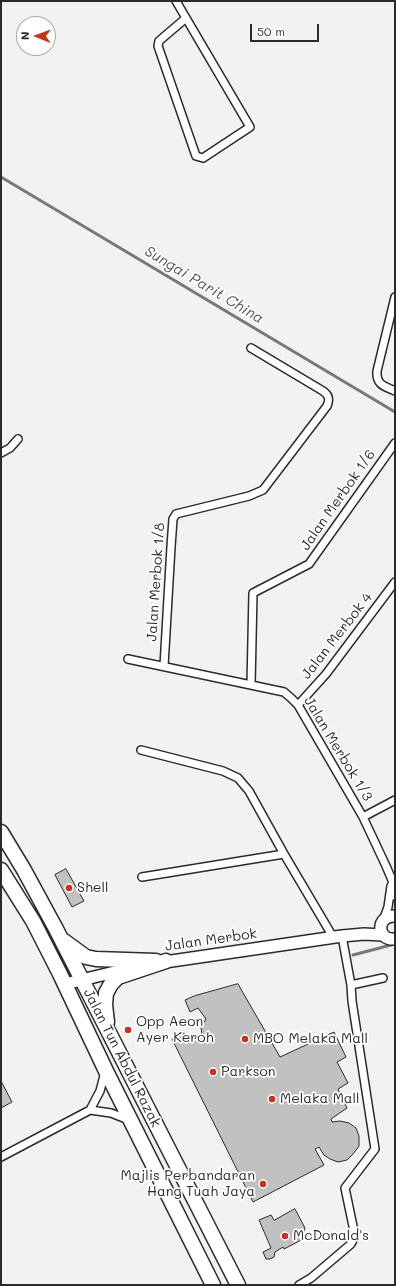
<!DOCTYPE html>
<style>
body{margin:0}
#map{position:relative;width:396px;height:1286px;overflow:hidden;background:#f2f2f2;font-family:Mali,sans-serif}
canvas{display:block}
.frame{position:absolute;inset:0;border:2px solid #2b2b2b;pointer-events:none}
.north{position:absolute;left:16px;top:16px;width:40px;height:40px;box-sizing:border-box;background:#fff;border:1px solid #aaa;border-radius:50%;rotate:271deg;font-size:11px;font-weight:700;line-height:16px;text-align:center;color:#2b2b2b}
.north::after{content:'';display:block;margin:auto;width:14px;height:18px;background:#c8321e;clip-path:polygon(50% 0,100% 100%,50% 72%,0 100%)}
.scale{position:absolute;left:250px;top:24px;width:69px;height:18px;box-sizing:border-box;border:2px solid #2b2b2b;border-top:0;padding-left:5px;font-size:12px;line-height:14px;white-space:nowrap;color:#2b2b2b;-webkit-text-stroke:3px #fff;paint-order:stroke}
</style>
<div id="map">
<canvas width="396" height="1286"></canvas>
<div class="frame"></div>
<div class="north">N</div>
<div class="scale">50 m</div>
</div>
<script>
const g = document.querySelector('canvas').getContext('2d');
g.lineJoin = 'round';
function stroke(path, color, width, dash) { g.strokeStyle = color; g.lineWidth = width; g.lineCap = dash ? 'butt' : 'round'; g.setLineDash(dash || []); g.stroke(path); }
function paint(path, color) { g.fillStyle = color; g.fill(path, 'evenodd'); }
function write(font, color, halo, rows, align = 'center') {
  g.font = font + ' Mali,sans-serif'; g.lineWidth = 3.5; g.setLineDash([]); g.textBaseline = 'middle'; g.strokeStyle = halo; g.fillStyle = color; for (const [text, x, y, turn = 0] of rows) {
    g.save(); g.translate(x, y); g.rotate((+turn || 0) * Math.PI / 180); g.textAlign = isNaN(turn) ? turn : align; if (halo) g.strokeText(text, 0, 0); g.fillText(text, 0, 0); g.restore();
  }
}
const stream = new Path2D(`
 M1,177L395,412
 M353,955L391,945`);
const building = new Path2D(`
 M66,869L84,901L72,907L55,875Z
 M238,984L280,1057L334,1032L346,1057L337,1062L348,1083L338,1089L347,1108L331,1119L332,1122L340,1121L349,1123L356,1128L359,1136V1146L353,1154L347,1160L338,1162L330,1159L324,1155L319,1147L315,1149L324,1165L253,1202L172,1039L184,1033L189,1041L202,1036L201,1027L206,1019L198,1008L190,1012L185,1000L194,996Z
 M1,1081L12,1102L1,1108Z
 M295,1209L305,1228L303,1234L305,1238L284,1249L283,1247L275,1252L274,1257L270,1259H266L263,1252L271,1248L259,1220L271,1215L274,1220Z`);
const street = new Path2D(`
 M176,1L250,127L203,158L196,156L158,46L159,41L186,18
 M395,297L377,371C376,385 384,386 395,391
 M1,453L10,448L18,439
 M128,659L284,692L291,698L298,705L363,817L386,866L392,880L395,896
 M164,666L171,547L173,519L176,514L249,496L263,490L327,406C330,399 329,395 323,391L251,348
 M251,685L253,593L309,564L395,443
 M298,705L326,674L395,582
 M141,750L223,771L238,778L249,791L284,854L333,937
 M363,817L395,800
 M142,877L284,854
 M383,921L388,907L391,886
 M351,985L383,978
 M90,1110L111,1113L129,1120
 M1,1157L90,1110L100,1091L105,1072
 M299,1285L311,1278L351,1244L354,1238V1231L345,1188L375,1149L352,1001L351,985L342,936`);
const secondary = new Path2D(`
 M395,916C376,915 376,941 395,939
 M158,963L342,936L364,934L383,935
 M65,984L127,969`);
const highway = new Path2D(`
 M1,832L24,870L56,929L238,1285
 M1,870L33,921L60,974L106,1071L213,1285
 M64,941L86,957L96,959L156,961
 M107,1022L105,1005L106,993L111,984L118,977L166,961`);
const markers = [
 [69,888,4,"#c8321e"],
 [128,1030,4,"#c8321e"],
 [245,1039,4,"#c8321e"],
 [213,1072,4,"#c8321e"],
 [272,1099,4,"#c8321e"],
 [263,1184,4,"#c8321e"],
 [285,1236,4,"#c8321e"]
];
const streetNames = [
 ["Jalan Merbok 1/6",338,500,-55],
 ["Jalan Merbok 1/8",156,582,-86],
 ["Jalan Merbok 4",337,636,-52],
 ["Jalan Merbok 1/3",338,749,59],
 ["Jalan Merbok",211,940,-8],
 ["Jalan Tun Abdul Razak",122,1058,63]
];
const poiNames = [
 ["Shell",77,888],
 ["Opp Aeon",136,1022],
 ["Ayer Keroh",136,1038],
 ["MBO Melaka Mall",253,1039],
 ["Parkson",221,1072],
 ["Melaka Mall",280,1099],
 ["Majlis Perbandaran",255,1176,"right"],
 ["Hang Tuah Jaya",255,1192,"right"],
 ["McDonald's",293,1236]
];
const waterNames = [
 ["Sungai Parit China",204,285,31]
];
stroke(stream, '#787878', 3);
paint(building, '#c1c1c1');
stroke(building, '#2b2b2b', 1);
stroke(street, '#2b2b2b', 10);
stroke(secondary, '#2b2b2b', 14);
stroke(highway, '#2b2b2b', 17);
stroke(street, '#fff', 7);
stroke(secondary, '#fff', 11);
stroke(highway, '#fff', 14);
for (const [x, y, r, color] of markers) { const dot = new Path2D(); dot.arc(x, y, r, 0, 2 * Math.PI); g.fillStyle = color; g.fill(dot); stroke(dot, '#fff', 1.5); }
write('14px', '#2b2b2b', '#fff', streetNames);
write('14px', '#2b2b2b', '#fff', poiNames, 'left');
write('italic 15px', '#585858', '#fff', waterNames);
</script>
